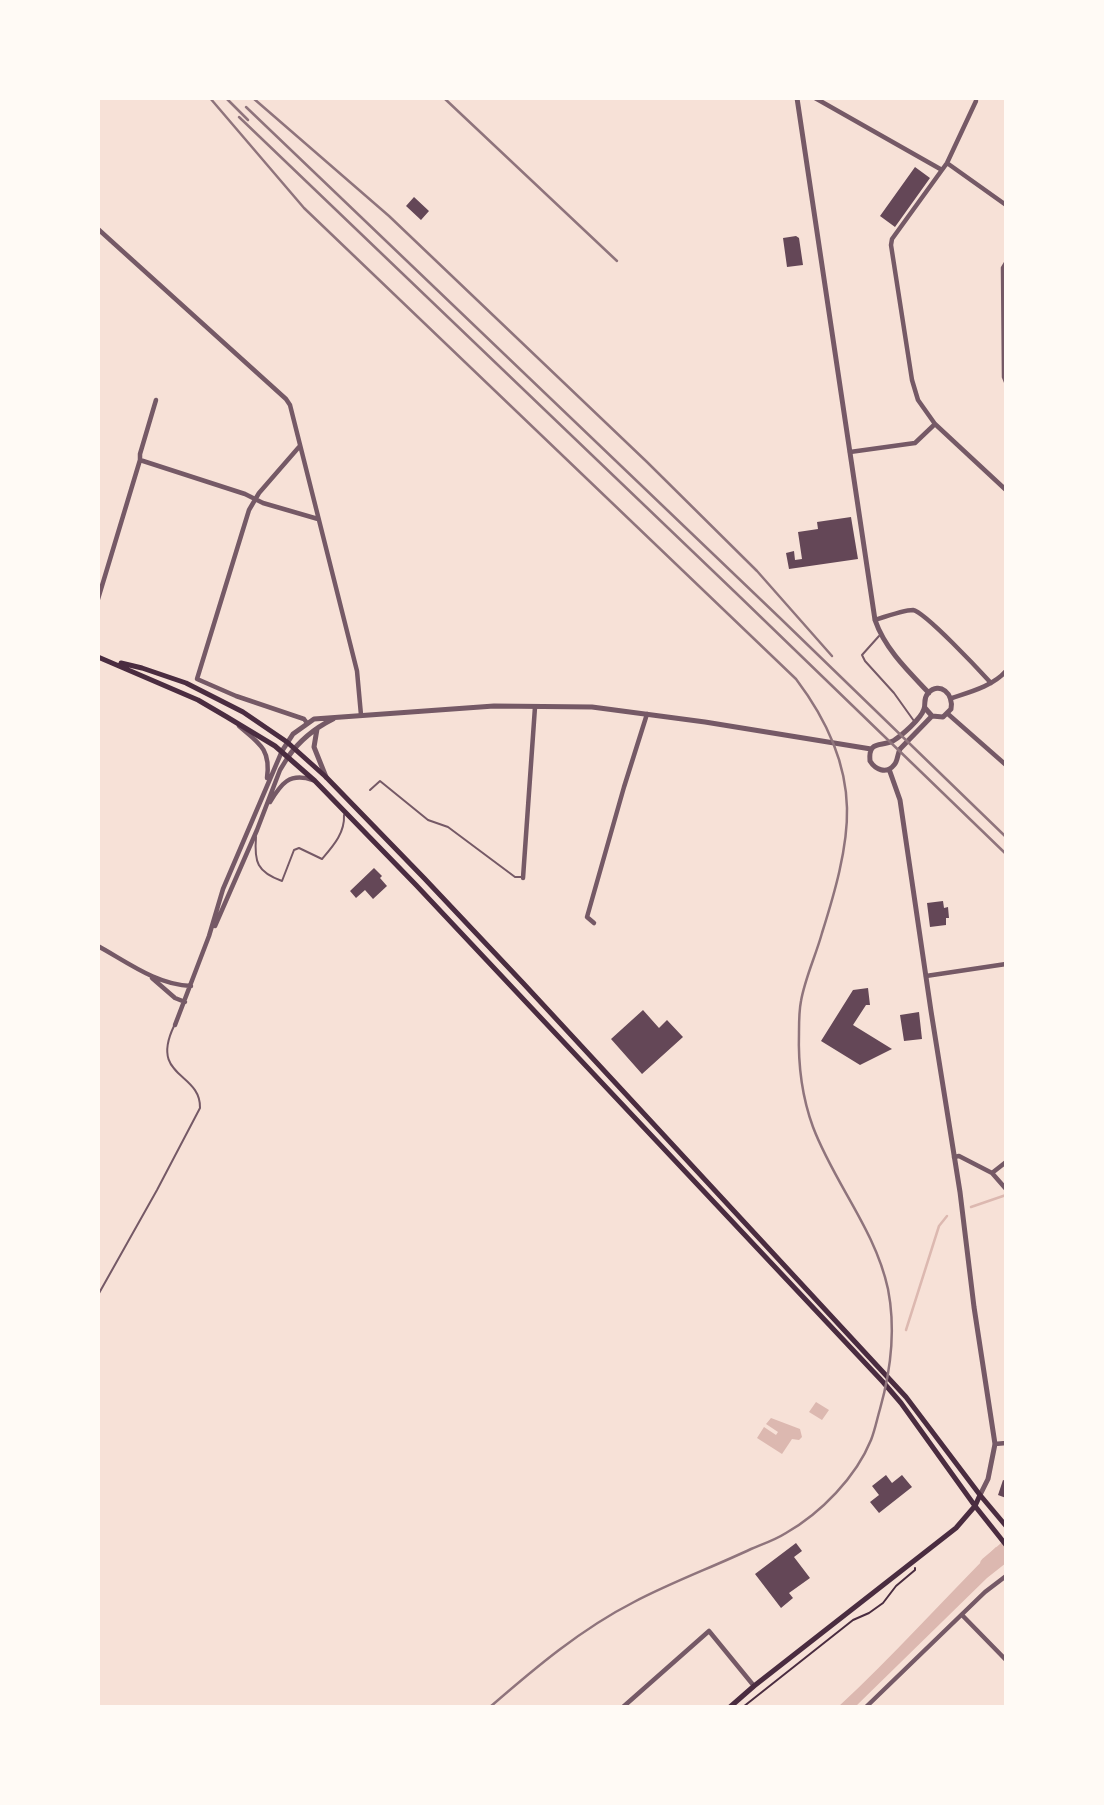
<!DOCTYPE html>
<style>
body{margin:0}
#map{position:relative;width:1104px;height:1805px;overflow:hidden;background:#f7e1d7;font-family:Barlow,sans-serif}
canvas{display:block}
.frame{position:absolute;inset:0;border:100px solid #fffaf5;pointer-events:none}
</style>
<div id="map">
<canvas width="1104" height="1805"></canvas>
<div class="frame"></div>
</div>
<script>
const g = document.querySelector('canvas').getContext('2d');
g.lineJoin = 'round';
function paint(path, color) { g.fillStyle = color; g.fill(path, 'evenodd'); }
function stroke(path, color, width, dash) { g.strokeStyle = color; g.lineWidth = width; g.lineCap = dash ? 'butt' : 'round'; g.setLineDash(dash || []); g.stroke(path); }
const water = new Path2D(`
 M816,1402L829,1410L822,1420L809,1412Z
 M771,1418L800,1429L802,1437L799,1440L792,1439L782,1454L757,1438L764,1427L776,1435L778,1432L766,1424Z
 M996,1547L1006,1560V1563L987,1578L855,1707H838C893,1656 943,1600 996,1547Z`);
const stream = new Path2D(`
 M971,1207L1006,1195
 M906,1330L939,1226L947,1216`);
const river = new Path2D(`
 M987,1564L1006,1548`);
const building = new Path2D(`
 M915,167L930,178L895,227L880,216Z
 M414,197L429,211L421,220L406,206Z
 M796,236L799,238L803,265L787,267L783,238Z
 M851,517L858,559L789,569L786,553L794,551L795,560L802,559L798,532L818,529L817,522Z
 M374,868L382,876L380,878L387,886L373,899L365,890L356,898L350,891Z
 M943,901L944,908L948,907L949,918H946V925L930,927L927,903Z
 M868,988L870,1005H866L853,1025L892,1049L860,1065L821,1041L853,990Z
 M643,1010L659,1028L667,1020L683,1037L642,1074L611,1039Z
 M919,1012L922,1039L904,1041L900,1015Z
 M886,1475L892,1483L902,1475L912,1487L879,1513L870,1502L879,1495L872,1486Z
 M1003,1480L1006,1481V1498L998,1495Z
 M796,1543L802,1551L794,1557L810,1578L789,1593L793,1598L781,1608L755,1574Z`);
const path = new Path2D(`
 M743,1707L853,1620L869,1613L883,1603L896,1586L915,1570V1568`);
const service = new Path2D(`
 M879,636L862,655L865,661L894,693L914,721
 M370,790L380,781L428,820L448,827L515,877H522
 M256,837C254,862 257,872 282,881L294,850L299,848L322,859C333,846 345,833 344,815
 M98,1295L157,1190L200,1108C201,1072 149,1078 174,1026`);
const minor = new Path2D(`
 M815,98L942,170
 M976,101L947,163L892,239L891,245L912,380L918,400L935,424L1006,490
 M947,163L1006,205
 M98,229L286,399L290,405L357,671L361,715
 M1006,263L1003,268L1004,377L1006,382
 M299,447L259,493L249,510L197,679L236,696L304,719L307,723
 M850,452L915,443L935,424
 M140,460L245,494L263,503L318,519
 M98,599L140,460V454L156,400
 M875,620C884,617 904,610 913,610C925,612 980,671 991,683
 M952,698C970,692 993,686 1006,671
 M948,714L1006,765
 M239,726C259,743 271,749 267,778
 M270,802C281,784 289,772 313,780
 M523,878L535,707
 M594,923L587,917L624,787L647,714
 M215,926L257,830L280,770L288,757
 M98,946C127,962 157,985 191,986
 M926,976L1006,964
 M152,978L175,998L185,1002
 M175,1025L209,936L223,889L282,751
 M954,1157L959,1156L992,1173L1006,1189
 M992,1173L1006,1162
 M995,1444L1006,1443
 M962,1615L1006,1660
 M623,1707L709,1631L754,1686
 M866,1707L985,1592L1006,1576`);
const tertiary = new Path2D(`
 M797,98L875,620C885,649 908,671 929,693
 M925,708L932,716L943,717L951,709C954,694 940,681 928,693C923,699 926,703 924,709C921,719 901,736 893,741C881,747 868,740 870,761C875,769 886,775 894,765C898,761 897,755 900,749L932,716
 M317,729L314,747L326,777
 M282,751L293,734L314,719L494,706L592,707L705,722L871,749
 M288,757C300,740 315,728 333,719
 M889,769L900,800L931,1011L960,1192L974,1307L995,1444L988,1479L980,1495`);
const secondary = new Path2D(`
 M98,657L198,700L227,717L275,746L315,781L416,885L883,1382L901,1403L975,1506L1006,1545
 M121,663L142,668L186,683L243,712L287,742L326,777L424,878L523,983L906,1397L980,1495L1006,1526
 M730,1707L754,1686L956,1528L975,1506L980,1495`);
const rail = new Path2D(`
 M210,98L304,208L796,679C824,716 846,761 847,808C848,848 834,895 822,933C816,955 805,978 801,1001C799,1011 799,1022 799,1032C798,1064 802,1097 813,1127C834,1183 875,1229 888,1289C896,1330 891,1370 880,1409C877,1419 875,1430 871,1440C856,1477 821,1513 786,1533C775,1540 763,1544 751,1549C713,1567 672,1582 634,1602C581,1629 535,1668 490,1707
 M226,98L248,120
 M253,98L389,216L647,462L757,571L832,656
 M444,98L617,261
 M246,107L781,619L1006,837
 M239,117L737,594L1006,854`);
paint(water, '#dcb8b0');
stroke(stream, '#dcb8b0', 2.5);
stroke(river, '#dcb8b0', 14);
paint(building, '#644757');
stroke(path, '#4a2c40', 2);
stroke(service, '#755966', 2);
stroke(minor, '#755966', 4.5);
stroke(tertiary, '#755966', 5);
stroke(secondary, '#4a2c40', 5);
stroke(rail, '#8f747c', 2.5);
</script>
